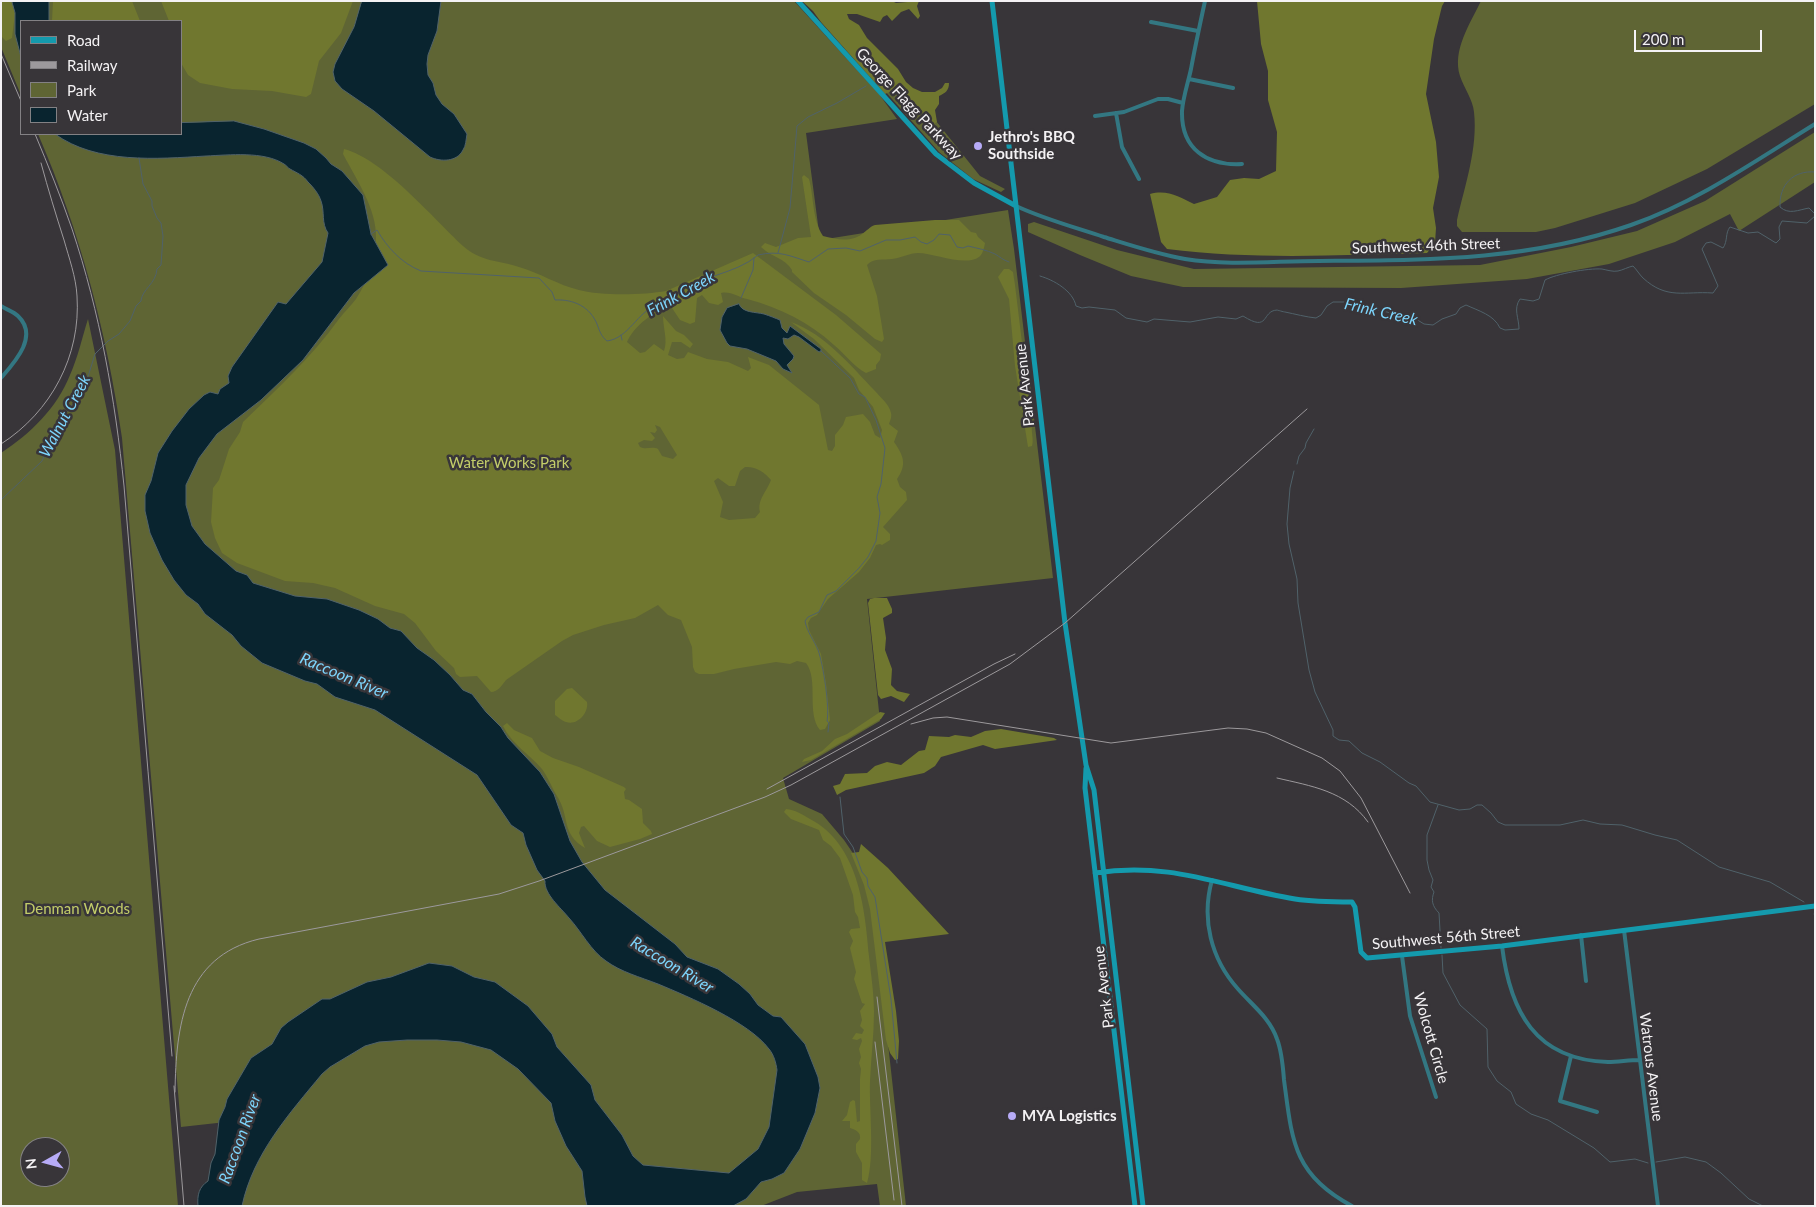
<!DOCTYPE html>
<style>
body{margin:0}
#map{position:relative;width:1816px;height:1207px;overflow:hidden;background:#383539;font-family:Lato,sans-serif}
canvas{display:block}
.frame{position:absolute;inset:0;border:2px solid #f4f2f4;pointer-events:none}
.legend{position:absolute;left:20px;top:20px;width:162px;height:115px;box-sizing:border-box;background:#383539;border:1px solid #838184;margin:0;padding:6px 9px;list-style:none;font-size:15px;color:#f4f2f4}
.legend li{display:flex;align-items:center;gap:10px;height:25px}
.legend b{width:25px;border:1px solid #838184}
.north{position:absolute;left:20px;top:1137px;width:50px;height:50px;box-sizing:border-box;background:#383539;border:1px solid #838184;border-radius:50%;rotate:263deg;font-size:14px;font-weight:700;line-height:20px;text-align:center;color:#f4f2f4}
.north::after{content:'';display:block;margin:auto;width:18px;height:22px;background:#b7abf7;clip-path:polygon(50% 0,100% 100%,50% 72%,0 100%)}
.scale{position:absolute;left:1634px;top:30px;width:128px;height:22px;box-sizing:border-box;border:2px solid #f4f2f4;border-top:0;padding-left:6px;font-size:15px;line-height:18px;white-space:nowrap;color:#f4f2f4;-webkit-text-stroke:4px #383539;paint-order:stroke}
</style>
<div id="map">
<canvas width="1816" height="1207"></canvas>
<div class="frame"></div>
<ul class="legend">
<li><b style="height:6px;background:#149aad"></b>Road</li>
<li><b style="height:6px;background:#9c999c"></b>Railway</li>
<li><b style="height:14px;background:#5f6534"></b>Park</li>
<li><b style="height:14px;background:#09242f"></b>Water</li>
</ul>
<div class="north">N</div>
<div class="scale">200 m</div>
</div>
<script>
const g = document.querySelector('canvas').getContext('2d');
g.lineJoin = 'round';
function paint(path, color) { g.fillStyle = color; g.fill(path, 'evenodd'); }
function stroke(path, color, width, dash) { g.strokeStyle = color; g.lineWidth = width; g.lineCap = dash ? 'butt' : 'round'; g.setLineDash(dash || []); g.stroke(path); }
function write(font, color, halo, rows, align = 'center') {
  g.font = font + ' Lato,sans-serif'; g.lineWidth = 5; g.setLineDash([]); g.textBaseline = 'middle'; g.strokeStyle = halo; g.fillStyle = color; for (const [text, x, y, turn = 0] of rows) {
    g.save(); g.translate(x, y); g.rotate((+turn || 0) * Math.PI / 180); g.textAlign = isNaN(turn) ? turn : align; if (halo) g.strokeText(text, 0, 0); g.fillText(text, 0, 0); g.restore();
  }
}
const green = new Path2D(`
 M1,1H794L879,94L897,119L806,133L820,240L1008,210L1014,249L1053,578L867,599L880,721L783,778L789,799L822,814L844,840L861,865L874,917L906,1206H880L877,1184L797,1192L761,1206H228L262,1118L181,1127L122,438C107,333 80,231 38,134H181V21H21V95L1,47Z
 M805,1L924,106L980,176L1005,189L1001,192L973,179L939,152Z
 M1481,1H1815V104L1707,169L1635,203L1555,228L1536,232H1462L1457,226V220C1465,185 1478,148 1474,112C1473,100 1464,88 1460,76C1452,50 1470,24 1481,1Z
 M1815,132V182L1739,231L1730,214L1675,242L1609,264L1527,279L1401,288L1183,287L1131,276L1080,255L1028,232V224L1034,222L1117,250L1194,269L1480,265L1571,247L1637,231L1705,201Z
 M88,319L115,450L178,1206H1V453C30,434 57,408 70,375C78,357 82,338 88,319ZM30,1147H60V1177H30Z`);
const forest = new Path2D(`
 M1,1H12L15,13L12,38L6,41L1,36Z
 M53,1H132L140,21H52Z
 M161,1H353L341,33L319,61L311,94L306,97L272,91L232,89L200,83L188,75L181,63V21H169Z
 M802,1H892L896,3L919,1L917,6L920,16L918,19L909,9L901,12L892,21L887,15L883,17L880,22L857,14H847L849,19L859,25L867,38L898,69L906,82L913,88L922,92H935L942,88L945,83H949C949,91 945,93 939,96V104L935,110L937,122L933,125L900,89L894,90L885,94L821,22L813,11Z
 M1257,1H1445L1442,6L1434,39L1426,94L1436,142L1439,177L1433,208L1436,228L1435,243L1427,253C1340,255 1253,260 1167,249L1161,242L1150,194C1167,189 1180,197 1194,204L1217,197L1230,180L1244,178L1259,179L1276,171L1277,132L1268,100V71L1261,44Z
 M344,149C383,159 433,218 463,246C481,262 498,260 519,267C540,273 558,285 579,290C602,296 643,295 666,291L753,253L836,315L881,354L880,360L876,365V369L866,373C853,366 845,354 834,345C809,322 780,308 747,299C737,297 731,291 721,293L723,302L718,305L709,303L702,295L697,298L695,322L690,324L680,320L672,308C655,309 634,326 627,342L640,353L645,352L654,344L664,351C668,340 663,328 663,316L676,331L684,335L693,344L690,348L681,342H672L668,355L677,359L684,358L688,352L707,359L728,362L748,371L751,368L748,357L769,365L819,405L828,450L832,451L835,446V435L843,425L846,417L863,414L870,422L875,435L880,438L882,430L873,407L859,390L854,378L814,339L791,322C825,334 851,366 875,391C881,398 889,404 891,413C892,417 890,421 889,424L898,431L894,442C904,456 907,465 897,479L900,487L906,492L907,500L883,527L890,534V540L882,545L880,544L876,545L870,558L859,572L828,599L817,615L811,618L808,623L809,630L821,654L826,683L830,720L825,729L820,730C806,713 819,680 806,663L797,661L790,664L776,662L734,669L714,674H699L695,672L693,667L692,647L681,620L668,615L658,605L635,618L604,625L573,635L562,641L506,680C502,685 498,692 491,692L477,676L460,677L456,674L454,668L436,651L415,623L404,614L375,606L335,588L313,583L285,581L237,563L222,553L215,538L211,522L213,488L219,480L229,449L240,432L243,422C277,389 311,358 339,319C344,312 351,306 356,299C368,281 375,260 376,238C377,209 356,179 343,154ZM655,425L660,427L677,455L673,459L662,456L658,449C652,446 646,450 640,447L638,443L644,440L652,441L655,438L650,432L655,433L657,430ZM745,467C755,466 765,472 771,480C767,491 757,500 760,512L755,518L729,520L720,517L723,502L714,481L718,478L729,486H735L740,471Z
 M804,175L809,179C814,197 812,219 823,236C835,239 851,243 862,234C867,231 869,227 875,225L935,220H959L971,232L976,233L978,237L985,243C984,248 983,254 979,257C965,267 934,253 918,253C910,253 900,258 892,259C883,260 873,258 867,265L877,296L884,339L882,342L875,339L846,315L814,293L792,272V270C785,258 771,257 761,247L765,243L776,247L798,238L811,237L802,177Z
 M1004,269H1009L1013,272L1015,285L1032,425C1031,433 1034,439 1032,446L1028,447L1015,366L1009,299L998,277Z
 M874,598H887L892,609V613L883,618L886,638L885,650L892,669L891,685L897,691L910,694L904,702L891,696L881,699L878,695L868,603L870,599Z
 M572,688L587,702C589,713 577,726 566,722C562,721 558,717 555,715V701L567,689Z
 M880,712L885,713L881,719L811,760L802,762L804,759L822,751L835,739L847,734Z
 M507,723L514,730L532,738L540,751L553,758L579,767L624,787L626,789L624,792L625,799L629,800L642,809L643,823L651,831L652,834L640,839L610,847L597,841L584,826L581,827L579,833L585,848C561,834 570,816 557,796C552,788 548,777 542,769C529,754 512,744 503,726Z
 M1001,729L1054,738L1057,740L995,749L983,745L941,757L935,766L924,773L846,790L837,795L833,786L840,784L845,774L867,773L875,766L887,762L901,765L919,751L925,750L929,736L949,737L955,735L971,737L985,731Z
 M786,809C795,810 802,814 810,819C858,844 865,907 869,956C871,975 874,993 874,1012C874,1035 871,1058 870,1081C869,1110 875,1156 867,1183L862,1180V1163L856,1152V1144L860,1139C861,1132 856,1130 850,1128V1121H842L847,1115L850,1102L853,1100L855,1101L857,1122L860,1121V1079L861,1069L859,1063L861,1057L859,1049L862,1041L861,1038L857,1040L852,1039L856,1033L862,1034L864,1030L860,1026L862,1020L860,1011L865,1004L862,1003L854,979L856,972L850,948L853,941L849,932L851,929L860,928L858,917L855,912L853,895L840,858L831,846L823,840L819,830L791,819L784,812Z
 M861,844L888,868L949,934L885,942L896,1011L899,1041L898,1059L895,1060L890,1053L886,1040L870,909L864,885L851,853L859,852Z`);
const water = new Path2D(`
 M12,1H49V21H21V57L15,34V13Z
 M362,1H441L437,31L428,55L427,64L428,75L433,83L436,95L442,104L454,114L467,134C466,139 466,146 463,150C457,162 441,162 430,157L374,111L342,89L335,81L333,72L335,64L354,27Z
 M234,121L264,129L304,143L316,149L326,158L331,164L342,171L363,195L371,234L388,265L354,293L303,360L261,400L217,434L199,458L186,485V505L192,526L205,544L236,571L247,575L253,583L295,596L327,599L359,610L378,619L390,628L401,631L417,648L434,660L450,675L463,690L472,694L486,712L501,727L508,738L540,772L554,794L570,841L582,862L605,890L675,944L687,957L718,969L739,984L750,994L758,1005L773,1016L781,1017L805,1044L818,1077L820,1088L815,1113L800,1149L784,1173L772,1179L761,1182L746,1199L733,1206H587L585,1197L582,1171L566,1146L555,1121L551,1103L518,1069L491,1050L461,1042L437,1040H407L379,1042L365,1046L330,1067L322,1074C289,1114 253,1154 242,1206H198C197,1195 199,1187 208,1181L211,1163L215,1154L219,1120L225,1107L227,1099L251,1058L272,1044L281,1028L288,1022L322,999H330L367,982L391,977L429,963L452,966L474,977L495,982L528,1006L552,1034L557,1047L591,1085L595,1100L622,1135L633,1156L643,1165L729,1173L758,1149L769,1127L777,1070C776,1063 774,1055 769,1049C749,1022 689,997 658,984C640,977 621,972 606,961C591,951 581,931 569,918C561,908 544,894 545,881L537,870L526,845L523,833L511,825L477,775L375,710L335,697L317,684L305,681L262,663L241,646L232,635L205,614L198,604L186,595L174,580L162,560L150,533L145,511V495L151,481L158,453L172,431L189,409L204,395L210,392L218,394L220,389L229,383L228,376L232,367L278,302L286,304L322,262L328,233C321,223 325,212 321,201C319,194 313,187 308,182C303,175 297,173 290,169C288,168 286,165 284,164C264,151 229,155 206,156C157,159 96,164 55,134H181V123Z
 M739,304C742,313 756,312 764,314C770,316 775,318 780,320L782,328L787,333L790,326L794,329L821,349V351L819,352L799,337L794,335L788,339L783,338L784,344L794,356L793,359L787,365L792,373L783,369L776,361L747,349L730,346L727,343L720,330L722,317L727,308Z`);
const stream = new Path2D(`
 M876,76L881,72
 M1815,172C1793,170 1779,185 1780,207C1789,215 1798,210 1809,208L1815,214
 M371,234L377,230C387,247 401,263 421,271L539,278L552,292L555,300C574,299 590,307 597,324C600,332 601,336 607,341C629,338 637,312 657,305C660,304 664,305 669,304C671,301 673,297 676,295C699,275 735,275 758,255C779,250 790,256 809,262L828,249L846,248L860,251L886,240H900L915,237L921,242L927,244L934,240L939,234L950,235L957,247L963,248L968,246C976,248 987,250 995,254C1000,257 1003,260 1009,262
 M778,253L790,208L797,126L808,117L837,103L866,86
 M1040,276C1054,280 1073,291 1076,306L1082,308L1089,307L1115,310L1126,318L1147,322L1154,319L1190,322L1218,317L1236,319L1243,316C1270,333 1261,311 1277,310C1277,310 1284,312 1285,312C1295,314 1306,317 1316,318L1321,315L1327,306L1333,302H1346L1391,313L1403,314L1416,319L1424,324L1433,325L1442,319L1456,314L1460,308L1466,305C1479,311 1494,315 1500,328L1505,330L1519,329C1519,318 1513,309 1520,299L1533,301L1539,299L1545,280C1556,274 1588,268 1602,269C1607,270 1613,272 1618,271C1623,270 1628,267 1633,266C1637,270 1639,274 1643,278C1667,300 1684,291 1713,293L1718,286L1702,249L1706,243L1711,242L1723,248C1728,241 1725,233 1730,227L1748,233L1758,232L1776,243L1780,239L1779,227L1782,221L1807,223L1815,216
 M741,298L753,270L754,258
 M621,335L622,340
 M821,351L850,378L859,394L865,397L876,420L885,448L881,484L877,497L880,513L876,541L868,557L859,568L836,591L827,595L819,612L808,617L805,621C807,632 814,640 818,650C823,663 830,708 827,721L829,723L828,732
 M1297,464L1299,456L1305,448L1306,443L1314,429
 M1294,471L1290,488L1287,524L1289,544L1297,579L1298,603L1309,670L1315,692L1333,730V736L1339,740L1349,741L1362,753L1380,762L1409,783L1416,786L1430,802L1459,810L1470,809L1477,805H1482L1491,813L1498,822L1505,825H1560L1583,820L1600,824L1622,825L1655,835L1677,840L1719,867L1770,882L1804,902
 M1,500L42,461L60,421L76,400L87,380L95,354L108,341L119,334L130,321L136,306L141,301C142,289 156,284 157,269L161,265L163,236L161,223L157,218L152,206V201L143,184L139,158
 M840,797L844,834L853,847L862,872L867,878L868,886L875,897L891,999L897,1063
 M1438,805L1427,835V860L1429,870L1433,880L1431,887L1434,892C1431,900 1432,906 1439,913L1441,948
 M1814,914H1815
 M1442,955L1443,973L1460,1005L1487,1029L1488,1067L1497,1081L1511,1092L1516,1104L1531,1114L1548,1120L1594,1148L1610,1162L1635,1159L1648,1163
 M1656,1162L1685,1157L1706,1162L1721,1173L1749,1199L1763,1206`);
const street = new Path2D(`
 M1205,1C1200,24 1195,47 1191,69C1188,83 1183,97 1182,111C1181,149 1207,166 1242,164
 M1151,22L1198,31
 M1189,79L1233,88
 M1116,113L1122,147L1139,179
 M1095,116L1124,112L1158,99H1168L1183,103
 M1016,206C1044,219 1074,227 1104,237C1130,245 1157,254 1185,259C1228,266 1275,261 1319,261C1426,260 1528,261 1631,225C1697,202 1755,161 1815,124
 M1,306C7,310 13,311 18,316C39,336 15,362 1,378
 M1212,880C1201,919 1211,959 1238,989C1252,1005 1270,1018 1277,1039C1282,1052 1283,1067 1284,1080C1292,1140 1293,1175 1352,1206
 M1624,930L1658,1206
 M1581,935L1586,981
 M1502,946C1510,1011 1535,1060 1608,1062C1618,1062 1629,1060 1639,1060
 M1402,956L1410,1016L1436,1097
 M1571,1056L1560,1101L1597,1112`);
const secondary = new Path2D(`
 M798,1L936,154L974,183L1016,206
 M992,1L1065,623L1086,765L1094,790L1143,1206
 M1086,768L1085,788L1135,1206
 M1095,873C1171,861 1223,887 1295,899C1314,902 1333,902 1352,902L1355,907L1361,952L1367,958L1502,946L1815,906`);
const rail = new Path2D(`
 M1,54L21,101
 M35,134C48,165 61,197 72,229C100,313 115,399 124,486L172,1056
 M1,444C51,412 81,356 77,296C76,277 69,258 64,240C56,215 48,189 41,163
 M911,724L933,718L947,717L1111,743L1228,728L1247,729L1266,733L1322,758L1340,771L1361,798L1410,893
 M1277,778C1311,786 1346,791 1368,822
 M767,789L994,664L1015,654
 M877,997L902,1206
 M875,1042L894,1200
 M174,1086L184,1206
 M175,1092C176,1026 184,957 259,939L499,894L539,881L765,797L791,785L1010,664L1065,623L1307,409`);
const markers = [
 [978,146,5,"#b7abf7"],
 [1012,1116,5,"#b7abf7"]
];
const streetNames = [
 ["George Flagg Parkway",909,104,47],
 ["Southwest 46th Street",1426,246,-2],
 ["Park Avenue",1025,385,-96],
 ["Southwest 56th Street",1446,938,-5],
 ["Park Avenue",1104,987,-97],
 ["Wolcott Circle",1431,1038,74],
 ["Watrous Avenue",1651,1067,83]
];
const poiNames = [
 ["Jethro's BBQ",988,137],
 ["Southside",988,154],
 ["MYA Logistics",1022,1116]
];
const parkNames = [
 ["Water Works Park",509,463],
 ["Denman Woods",77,909]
];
const waterNames = [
 ["Frink Creek",681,294,-29],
 ["Frink Creek",1381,312,13],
 ["Walnut Creek",65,416,-62],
 ["Raccoon River",344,676,23],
 ["Raccoon River",672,965,31],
 ["Raccoon River",240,1139,-70]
];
paint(green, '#5f6534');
paint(forest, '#70772f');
paint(water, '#09242f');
stroke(water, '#50626a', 1);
stroke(stream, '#50626a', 1);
stroke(street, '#337782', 4);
stroke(secondary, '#149aad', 5);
stroke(rail, '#9c999c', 1);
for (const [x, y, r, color] of markers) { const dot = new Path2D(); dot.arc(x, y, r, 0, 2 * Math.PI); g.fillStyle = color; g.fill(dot); stroke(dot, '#383539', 2); }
write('15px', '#f4f2f4', '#383539', streetNames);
write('bold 15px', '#f4f2f4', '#383539', poiNames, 'left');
write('15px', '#c3cd69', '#383539', parkNames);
write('italic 16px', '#7dd5fc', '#383539', waterNames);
</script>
